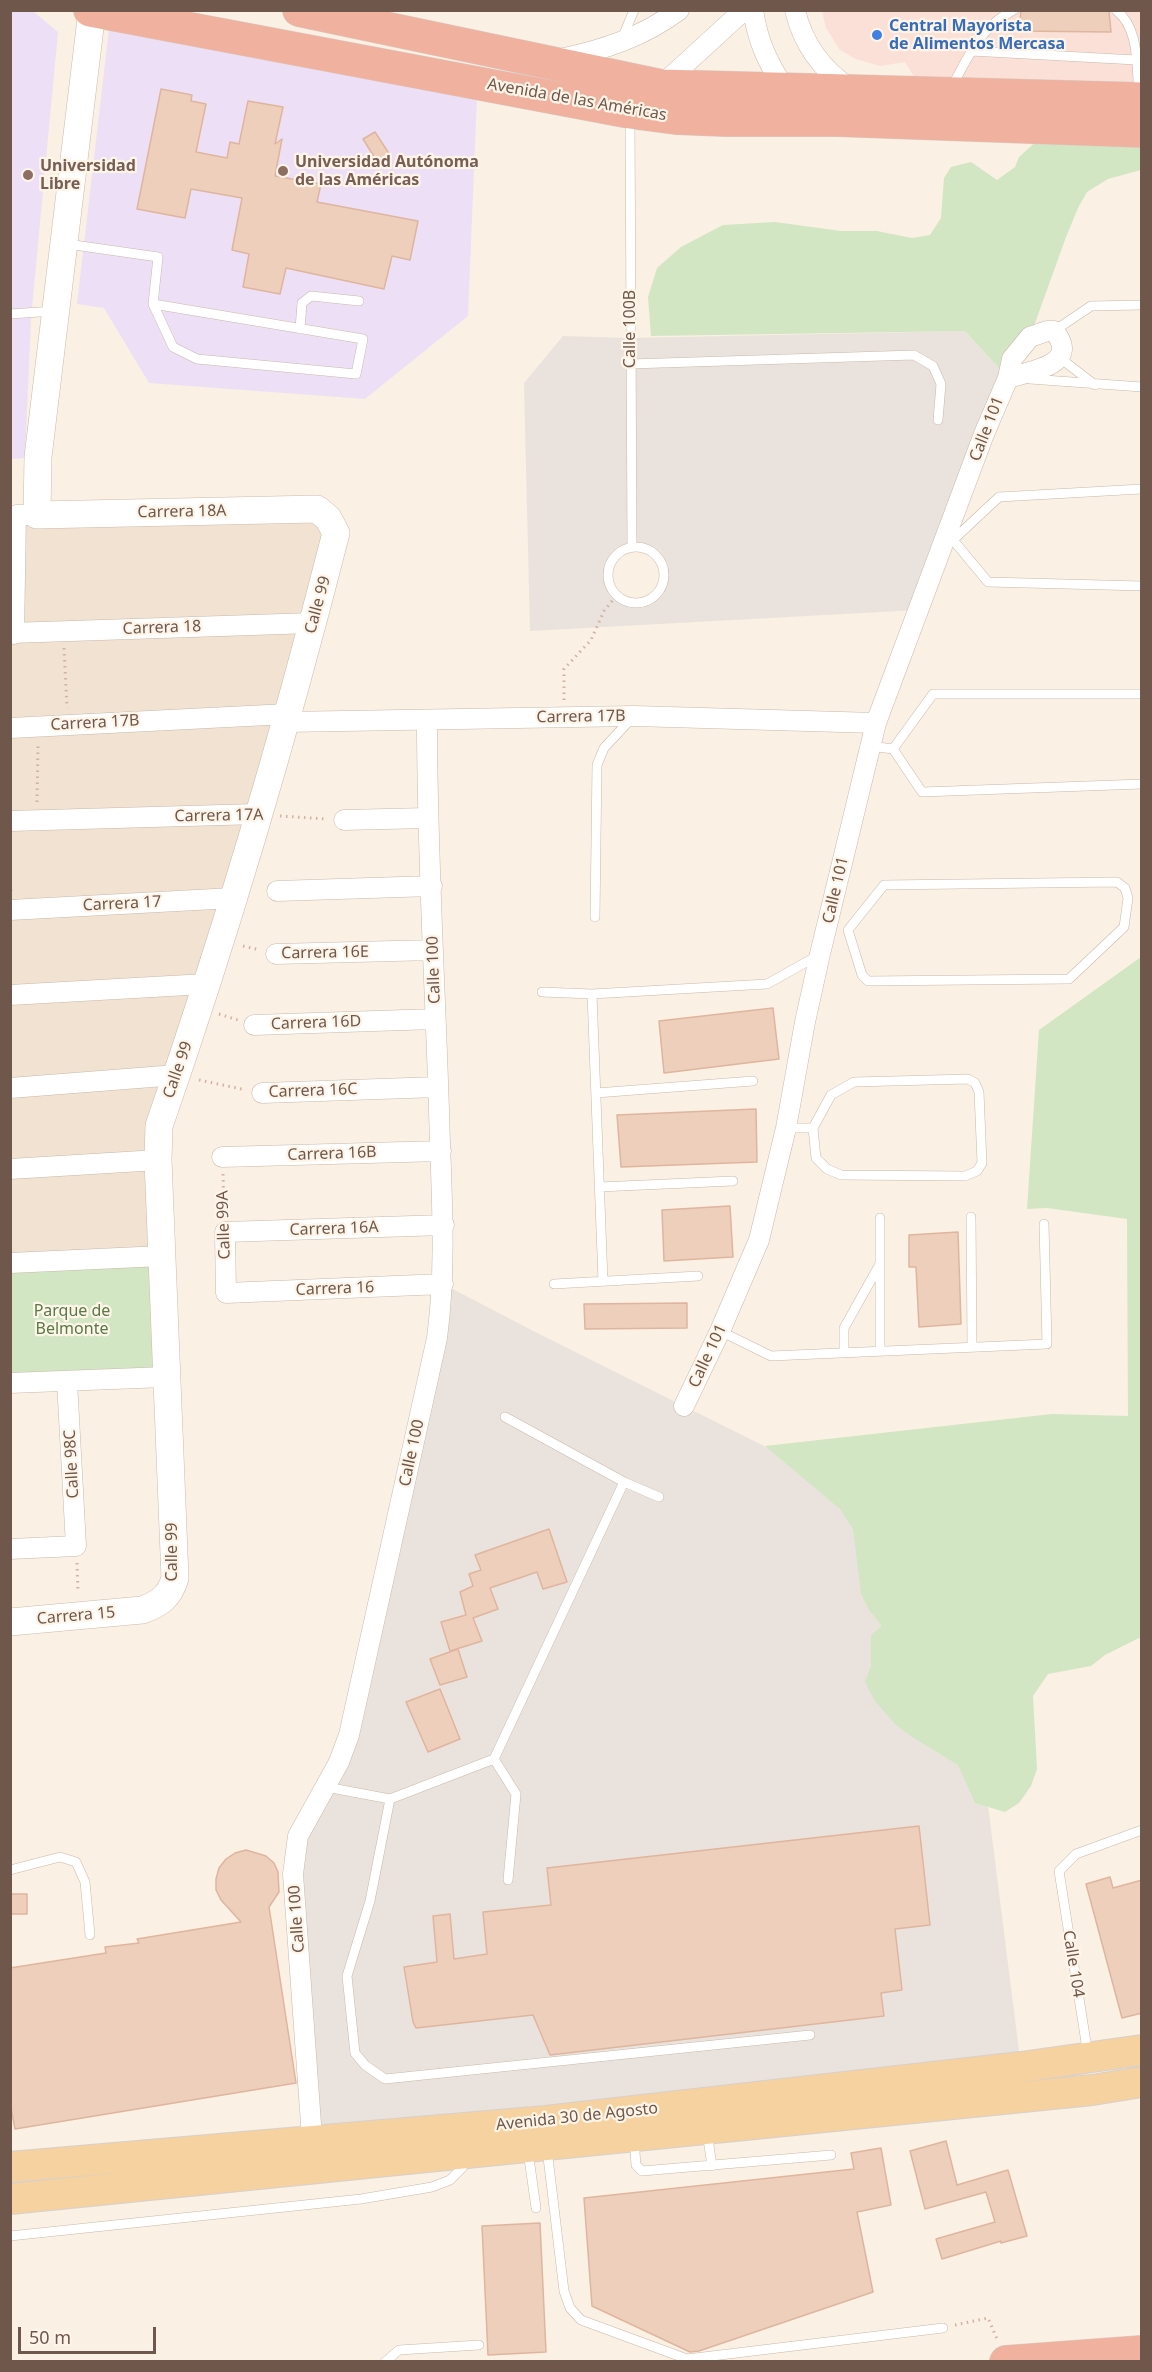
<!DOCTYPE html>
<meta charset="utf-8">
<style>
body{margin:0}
#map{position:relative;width:1152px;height:2372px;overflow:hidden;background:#faf0e3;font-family:"Noto Sans",sans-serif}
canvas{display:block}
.frame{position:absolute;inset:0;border:12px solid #70574b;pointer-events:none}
.scale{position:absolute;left:18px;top:2327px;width:138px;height:27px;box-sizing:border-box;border:3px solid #70574b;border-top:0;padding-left:8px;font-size:18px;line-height:21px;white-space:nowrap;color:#70574b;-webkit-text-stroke:4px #fef5e8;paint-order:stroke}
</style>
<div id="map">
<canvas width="1152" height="2372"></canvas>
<div class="frame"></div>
<div class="scale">50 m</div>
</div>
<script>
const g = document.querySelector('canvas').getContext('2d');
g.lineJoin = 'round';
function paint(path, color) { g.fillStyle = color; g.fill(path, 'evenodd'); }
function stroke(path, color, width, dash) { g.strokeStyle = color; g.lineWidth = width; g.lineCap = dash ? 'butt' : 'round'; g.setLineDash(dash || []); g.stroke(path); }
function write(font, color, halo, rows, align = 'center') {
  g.font = font + ' "Noto Sans",sans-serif'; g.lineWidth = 4.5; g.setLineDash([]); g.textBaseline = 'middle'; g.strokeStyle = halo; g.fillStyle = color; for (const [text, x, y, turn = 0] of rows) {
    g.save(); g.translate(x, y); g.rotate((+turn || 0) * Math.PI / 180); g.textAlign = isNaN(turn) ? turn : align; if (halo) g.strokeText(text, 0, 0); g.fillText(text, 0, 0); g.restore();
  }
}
const residential = new Path2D(`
 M317,509L336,533L159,1126L162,1256L11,1263L10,633L16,515Z`);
const commercial = new Path2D(`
 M822,11H1141V99L924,93L905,62L880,66L856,59L840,50L826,28Z`);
const industrial = new Path2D(`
 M965,331L1008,378L917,610L530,631L524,383L563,336L630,338ZM632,547L645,548L656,555L663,566L664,579L660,591L650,600L638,604L626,602L616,596L609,586L607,573L611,561L620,552Z
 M443,1284L541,1335L1023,1575L980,1742L1021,2067L312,2142L293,1874L317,1804L339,1762Z`);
const education = new Path2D(`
 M26,10L34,12L58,32L31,318L25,458L11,459L10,11Z
 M109,29L477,96L468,316L365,399L149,383L104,308L77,304Z`);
const green = new Path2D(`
 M1052,127L1141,131V170L1108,179L1087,192L1078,208L1066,237L1030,337L1008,378L965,331L651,336L648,297L657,268L681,247L723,225L775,222L841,231H877L912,238L930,235L941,218L944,178L951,167L971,162L997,180L1015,167L1019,157Z
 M1141,957V1637L1105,1655L1091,1666L1048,1674L1033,1696L1037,1769L1031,1786L1019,1803L1005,1812L975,1803L958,1765L912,1737L895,1724L875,1701L865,1682L871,1666V1635L882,1626L869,1610L861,1594L853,1529L840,1509L765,1446L1052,1414L1128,1416L1127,1219L1047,1208L1027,1209L1039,1030Z
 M162,1256L165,1377L11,1383L10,1263Z`);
const building = new Path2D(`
 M1021,10L1109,11L1111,32L1019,31Z
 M161,89L192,95L191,101L206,104L196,152L227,158L230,142L239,144L248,101L283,107L275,144L282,139L275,176L321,184L317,202L418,221L410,260L392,256L384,289L286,268L280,294L243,287L249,254L232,250L242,198L191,189L185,218L137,209Z
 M375,132L390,155L378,163L363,139Z
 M773,1008L779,1059L664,1073L659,1021Z
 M756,1109L757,1162L621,1167L617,1115Z
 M730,1206L733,1257L664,1261L662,1210Z
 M958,1232L961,1324L919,1327L916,1267H909V1235Z
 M687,1303V1328L585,1329L584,1304Z
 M549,1529L567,1582L543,1589L537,1572L490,1588L498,1609L473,1618L482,1641L450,1651L441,1622L466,1615L460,1592L473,1586L469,1574L481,1570L475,1555Z
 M458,1649L467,1677L440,1685L430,1659Z
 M440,1689L460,1739L428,1752L406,1702Z
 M919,1826L930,1925L895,1929L902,1990L881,1993L884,2016L550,2055L533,2015L416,2028L413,2022L404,1967L437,1962L433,1916L450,1914L454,1959L487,1954L483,1912L551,1905L547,1868Z
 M246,1850L266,1856L274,1863L278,1872L279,1892L269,1907L296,2083L15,2129L10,2103V1968L106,1953L105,1947L139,1943L137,1939L241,1922L221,1900L216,1890V1879L219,1868L226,1859L235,1853Z
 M1110,1877L1113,1888L1142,1880V2013L1122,2018L1086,1884Z
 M10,1894H27V1914H10Z
 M946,2141L957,2185L1008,2170L1027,2236L1001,2243V2241L942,2259L936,2239L995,2222L986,2192L925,2209L910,2151Z
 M881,2148L891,2205L857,2212L873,2292L699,2351L690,2352L592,2306L584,2198L854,2169L851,2153Z
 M540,2223L546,2352L488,2355L482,2226Z`);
const path = new Path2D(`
 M64,648L67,708
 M564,700V669L591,640L604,611L616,596
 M37,802L38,745
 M280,816L327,819
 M10,878L11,891
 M243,946L260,950
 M219,1014L238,1020
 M199,1080L246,1090
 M223,1174L224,1213
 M77,1563L78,1593
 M955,2325L988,2318L997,2339`);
const lane = new Path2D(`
 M1116,10C1140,29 1136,65 1139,93
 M622,39L634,10
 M971,51L1136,60
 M951,89C966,59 983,24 1014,10
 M630,117L632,547
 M67,244L158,257L153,304L173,347L197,359L356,374L363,339L153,304
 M10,314L54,311
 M300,329L302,303L311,296L359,301
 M1054,331L1091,306L1142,305
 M1060,358L1095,385
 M630,364L914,355L933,366L941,384L938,420
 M1030,379L1142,387
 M946,539L953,540L988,582L1142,586
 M953,540L999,497L1142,489
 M608 575a28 28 0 1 1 56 0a28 28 0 1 1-56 0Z
 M870,746L893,749L933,694H1142
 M893,749L922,792L1142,784
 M1117,882L1125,888L1128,898L1124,927L1069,979L868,981L862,975L848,930L884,885Z
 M595,917L597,765L604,748L632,718
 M542,992L592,994L767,984L819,955
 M592,994L603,1281
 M968,1079L975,1083L979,1092L982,1163L977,1171L965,1176L841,1175L827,1169L816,1158L813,1128L831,1095L854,1082Z
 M596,1093L753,1081
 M786,1128H813
 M599,1187L733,1181
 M971,1217L972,1347
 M554,1284L698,1276
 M720,1331L771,1356L1047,1344L1044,1224
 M880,1350V1218
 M844,1351V1328L880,1264
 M505,1417L624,1482L659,1497
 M494,1759L516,1794L508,1880
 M326,1787L390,1799L494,1759L624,1482
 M390,1799L370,1901L347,1976L355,2053L365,2065L385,2079L810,2035
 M10,1870L60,1857L76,1862L85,1882L90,1935
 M1088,2055L1059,1871L1076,1854L1142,1830
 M707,2132L712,2166
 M634,2139L636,2165L642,2171L831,2155
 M547,2149L564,2291L570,2308L581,2320L687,2359L943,2328
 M528,2151L536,2208
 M10,2236L361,2199L432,2187L450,2180L462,2168L466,2158
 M385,2362L399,2350L479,2345`);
const street = new Path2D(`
 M753,10C758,43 768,63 786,91
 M795,10C803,45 822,70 851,89
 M560,59C603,50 643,37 679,10
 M661,86L744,10
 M10,633L313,623
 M14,634L16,515H37
 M285,722L634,716L876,723
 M10,728L288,714
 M344,820L427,818
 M10,821L258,814
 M277,891L432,886
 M10,910L233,898
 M276,954L433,950
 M10,995L206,984
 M254,1025L435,1019
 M10,1088L177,1075
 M262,1093L438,1087
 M222,1157L441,1151
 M10,1169L158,1160
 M10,1263L162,1256
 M443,1284L226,1293L225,1232L444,1225
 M10,1383L165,1377
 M684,1406L720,1331L759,1240L786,1128L805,1022L820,954L876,723L984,434L1008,378L1012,359L1030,337L1047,331H1054C1082,365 1030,371 1008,378
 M10,1549L76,1546L67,1381
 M313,2152L293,1874L298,1836L339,1762L349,1735L437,1338C447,1262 441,1188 439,1111C435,981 427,851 427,721`);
const secondary = new Path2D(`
 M10,1622L142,1610C160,1604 170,1596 175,1578L158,1160L159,1126C227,931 285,733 336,533L328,518L317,509L37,515L38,457L92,11`);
const primary = new Path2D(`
 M10,2167L546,2121L1021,2067L1142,2050
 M10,2199L1092,2090L1142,2082`);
const highway = new Path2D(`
 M90,10L630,112L676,118L726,120H837L1142,131
 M299,10L661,86L1142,99
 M1006,2362L1142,2352`);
const markers = [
 [877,35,6,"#3f7fe0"],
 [283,171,6,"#8d6e63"],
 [28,175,6,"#8d6e63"]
];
const shopNames = [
 ["Central Mayorista",889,26],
 ["de Alimentos Mercasa",889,44]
];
const streetNames = [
 ["Avenida de las Américas",577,100,10],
 ["Calle 100B",630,329,-90],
 ["Calle 101",987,429,-69],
 ["Carrera 18A",182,512,-1],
 ["Calle 99",318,605,-75],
 ["Carrera 18",162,628,-2],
 ["Carrera 17B",581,717,-1],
 ["Carrera 17B",95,723,-3],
 ["Carrera 17A",219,816,-1],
 ["Calle 101",836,890,-77],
 ["Carrera 17",122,904,-3],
 ["Carrera 16E",325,953,-1],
 ["Calle 100",434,970,-92],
 ["Carrera 16D",316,1023,-2],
 ["Calle 99",178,1070,-71],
 ["Carrera 16C",313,1091,-2],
 ["Carrera 16B",332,1154,-2],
 ["Calle 99A",224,1225,-92],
 ["Carrera 16A",334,1229,-2],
 ["Carrera 16",335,1289,-2],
 ["Calle 101",708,1356,-65],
 ["Calle 100",412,1453,-78],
 ["Calle 98C",72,1464,-93],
 ["Calle 99",172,1552,-90],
 ["Carrera 15",76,1616,-5],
 ["Calle 100",297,1919,-94],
 ["Calle 104",1073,1964,81],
 ["Avenida 30 de Agosto",577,2117,-6]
];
const educationNames = [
 ["Universidad Autónoma",295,162],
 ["de las Américas",295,180],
 ["Universidad",40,166],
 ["Libre",40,184]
];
const parkNames = [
 ["Parque de",72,1311],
 ["Belmonte",72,1329]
];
paint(residential, '#f1e2d2');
paint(commercial, '#fae0d7');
paint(industrial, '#eae3dd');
paint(education, '#ede0f6');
paint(green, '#d2e6c3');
paint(building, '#eecfbc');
stroke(building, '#dfb59e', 1.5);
stroke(lane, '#cab8aa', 10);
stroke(street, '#cab8aa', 21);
stroke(secondary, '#cfbaab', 28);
stroke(primary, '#d7d0cd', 32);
stroke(highway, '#d7d0cd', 34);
stroke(path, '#d2b2a0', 3, [1.5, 4.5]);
stroke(lane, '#fff', 9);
stroke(street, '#fff', 20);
stroke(secondary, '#fff', 27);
stroke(primary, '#f5d29f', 30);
stroke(highway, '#f0b19e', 33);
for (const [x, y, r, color] of markers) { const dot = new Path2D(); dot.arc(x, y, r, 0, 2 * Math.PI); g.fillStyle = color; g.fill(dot); stroke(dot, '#fef5e8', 2); }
write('bold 16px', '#366cbe', '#fef5e8', shopNames, 'left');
write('16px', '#70574b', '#fef5e8', streetNames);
write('bold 16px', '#785e54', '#fef5e8', educationNames, 'left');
write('16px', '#577a47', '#fef5e8', parkNames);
</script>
